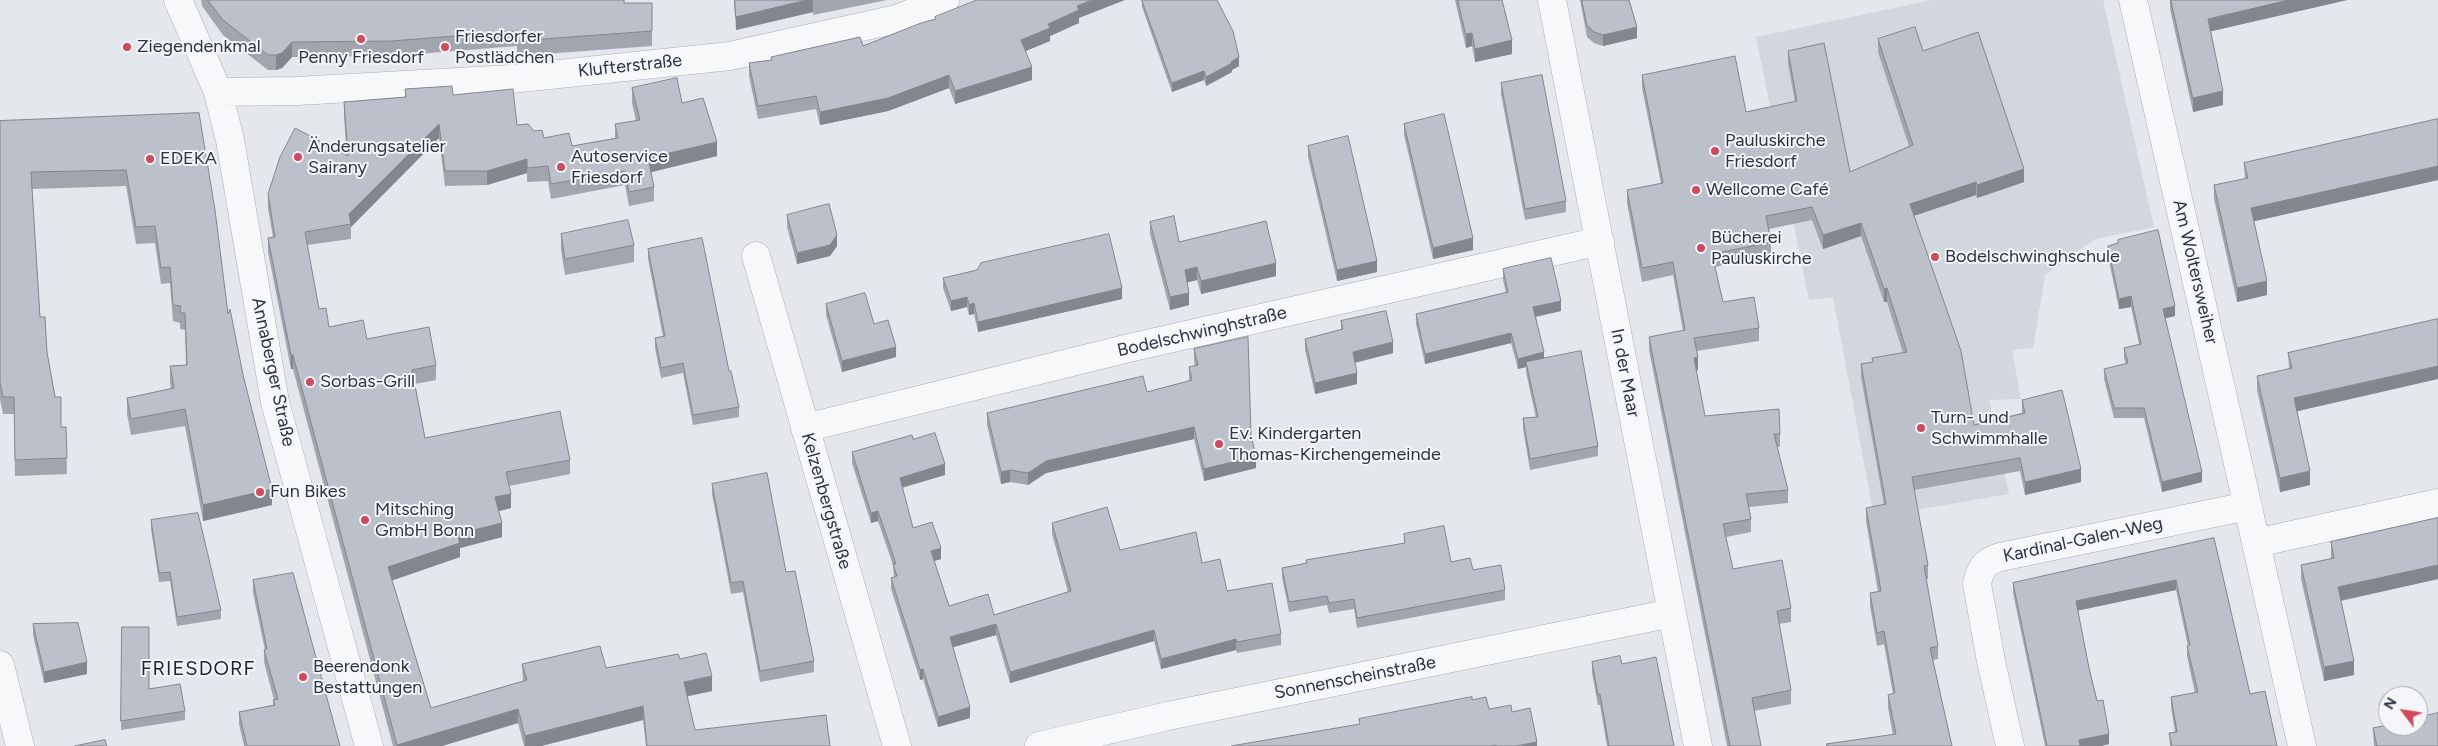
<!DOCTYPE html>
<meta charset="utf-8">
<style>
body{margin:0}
#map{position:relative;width:2438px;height:746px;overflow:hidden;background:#e4e7ec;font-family:Figtree,sans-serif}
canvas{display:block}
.north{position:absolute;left:2378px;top:686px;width:50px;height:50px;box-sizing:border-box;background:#f4f6f9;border:1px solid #a4a8b1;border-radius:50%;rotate:301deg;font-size:14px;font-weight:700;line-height:20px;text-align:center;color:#2b3445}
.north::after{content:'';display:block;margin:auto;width:18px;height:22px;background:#d1495b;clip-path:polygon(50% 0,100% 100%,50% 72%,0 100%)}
</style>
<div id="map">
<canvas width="2438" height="746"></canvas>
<div class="north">N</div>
</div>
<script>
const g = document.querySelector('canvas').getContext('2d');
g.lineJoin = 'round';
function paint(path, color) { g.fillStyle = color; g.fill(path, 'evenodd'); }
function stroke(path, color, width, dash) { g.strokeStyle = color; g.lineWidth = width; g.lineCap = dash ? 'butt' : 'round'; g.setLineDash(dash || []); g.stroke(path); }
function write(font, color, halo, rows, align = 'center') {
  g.font = font + ' Figtree,sans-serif'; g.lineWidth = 4; g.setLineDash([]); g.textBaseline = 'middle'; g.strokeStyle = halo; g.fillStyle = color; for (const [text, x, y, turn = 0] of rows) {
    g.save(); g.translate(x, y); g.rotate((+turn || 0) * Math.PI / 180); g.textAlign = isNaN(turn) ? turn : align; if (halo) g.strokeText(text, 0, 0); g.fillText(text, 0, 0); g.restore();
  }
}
const built = new Path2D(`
 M1932,0H2103L2154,227L2095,239L2045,275L2033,348L2012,350L2021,399L1989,400L2009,494L1874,517L1833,297L1809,300L1756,37Z`);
const minor = new Path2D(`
 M178,0L218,92L230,140L275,402L369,746
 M1552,0L1698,746
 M2133,0L2302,746
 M218,92L297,91L511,79L730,56L897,19L945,0
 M756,256L897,746
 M805,428L1129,348L1600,241
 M2256,543L2438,503
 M0,665L20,746
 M1039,746L1168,716L1672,613
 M2010,746L1991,661L1977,584C1980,569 1984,562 2000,557L2248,506`);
const wall = new Path2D(`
 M201,0H624V3H652V46L517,56V46L392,56L292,57L282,68L276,70H268L223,35L202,6Z
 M734,0H887L813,15V12L736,30Z
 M1142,0H1217L1239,66L1232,70V72L1206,86L1204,80L1172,92L1142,7Z
 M1455,0H1502L1512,54L1475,62L1472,46L1466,48Z
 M1580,0H1629L1637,38L1603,46L1594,43L1587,37Z
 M2170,0H2347L2211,31L2223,105L2193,112L2170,9Z
 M935,17L1079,18V23L1050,36V41L1025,51L1032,80L955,104L949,88L888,111L820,125L816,109L758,119L749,76V63L863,46L935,19Z
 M1878,39L1923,51L2024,182L1977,198L1976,195L1914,216L1974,425L2022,413V400L2081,482L2025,495L2020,471L1914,490L1928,565V579H1926L1938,646V659L1933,660L1952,746H1826V744L1893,735L1888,708V695L1893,694L1884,644L1877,646L1870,606V593L1878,592L1866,521V508L1884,505L1861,377V364L1872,362L1903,353L1887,302H1884L1861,236L1823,249L1812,220L1769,229L1771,242V255L1715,267L1723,302L1759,328V341L1697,351L1698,370L1696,371L1705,416L1780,434V447H1777L1788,490V503L1749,507L1751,519V532L1726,537L1733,569L1791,608V622L1779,624L1791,690V704L1754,711L1761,746H1727L1649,350V337L1683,331L1673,275L1642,282L1627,203V190L1661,183L1642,88V75L1746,112L1795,102L1788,64V51L1850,172L1909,146L1878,52Z
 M1501,83L1566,201V212L1525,220L1501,94Z
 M632,88L682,103L717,156L651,172L654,187V201L629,206L625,185L551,199L548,181L527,182V173L487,185L445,186L439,138L351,227V239L307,245L319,309L329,327L436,365V380L415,384L425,438L570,460V474L509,486L511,508L499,511L502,537L460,548V557L392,580L431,708L523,681L522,664L606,668L680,659L712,691L687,696L695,730L830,746H646L643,720L541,746H524L518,723L442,746H393L293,369H291L268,252V238L273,237L268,208V194L347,155L344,117V102L405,97V89L453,95L517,125L534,131L544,138L572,146L615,138V124L636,121L632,103Z
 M199,113L228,314L243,375L272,505L203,521L185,426L131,435L127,414V398L171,389L170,382V366L186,365L185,330L180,329V323L173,321L170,283L161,284L155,243L136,244L126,186L32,189L40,317L47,352L61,427H66L67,474L15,476L14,414H3L0,399V121Z
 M2438,119V180L2254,221L2267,295L2237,302L2214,199V185L2245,179L2244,163Z
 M1404,124L1473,250L1433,259L1404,135Z
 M1308,146L1377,272L1337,281L1308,157Z
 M787,215L837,246L830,256L797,264L787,227Z
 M1150,222L1179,242L1276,276L1201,294L1197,280L1187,282L1189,305L1170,310L1150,234Z
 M561,234L634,245V262L565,275L561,250Z
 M2118,240L2175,316L2165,318L2202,482L2162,492L2144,418H2114L2104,379V369L2126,364L2124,358V348L2139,344L2131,307L2119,309L2108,256V246L2118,244Z
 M648,249L729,371L739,407V417L693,425L683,373L661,378L655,348V338L663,337L648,259Z
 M1503,269L1561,311L1536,317L1544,358L1598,446V456L1530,470L1523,429V418H1536L1526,372V367L1518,369L1511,343L1425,364L1416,324V314L1506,293L1503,280Z
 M943,278L1122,299L978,332L974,314L969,315L967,307L951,311L943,288Z
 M826,304L874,324L896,357L842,372L826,315Z
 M2438,319L2297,412L2310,485L2280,492L2257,390V376L2289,369L2288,353Z
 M1341,321L1393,353L1355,363L1357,384L1315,394L1305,350V339L1341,330Z
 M1194,349L1251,435L1256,468L1204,481L1194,439L1046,473L1028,485L1010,482L1001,484L987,425V413L1147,392L1189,381V367L1195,366L1194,361Z
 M913,439L945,475L902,488L913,528L941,559L934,561L949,606L994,615L1068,592L1052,534V523L1120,550L1202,563L1227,591L1281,634V645L1237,653L1236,650L1161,669L1154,641L1010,683L996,635L953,647L970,718L938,727L923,679L920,680L891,589V578L894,577L893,565L878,521L871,523L852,463V452Z
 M712,484L786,572L814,661V672L760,682L743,592L731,594L712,494Z
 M151,520L221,610V619L177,626L170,581L159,582L151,529Z
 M1404,534L1451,562L1473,570L1505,590V600L1357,628L1354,609L1329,613L1327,605L1289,612L1282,577V568L1306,563V560L1404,543Z
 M2214,538L2250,694L2277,746H2170L2169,733L2175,732L2171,707V697L2195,693L2187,656V646H2188L2176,590L2078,610L2089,668L2109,744L2101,746H2045L2013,593V583Z
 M2331,542L2438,579L2341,601L2354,675L2324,681L2301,579V565L2331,559Z
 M253,580L340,746H244L239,724V712L273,705V700H274L264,662V650H265L253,593Z
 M33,624L87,674L44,683L33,635Z
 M122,627L149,689L185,711V720L121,730Z
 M1592,662L1622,664L1674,746H1607L1600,705H1598L1592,673Z
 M2373,728L2438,746H2374Z`);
const shadedWall = new Path2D(`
 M807,0H813V12L736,30V17Z
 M1092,0H1125L1079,18V23L1050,36V41L1021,53V40L1077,6Z
 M2289,0H2347L2208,32V19Z
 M1637,27V38L1603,46V35Z
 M1472,33V46L1466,48V34Z
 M1512,40V54L1475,62V49Z
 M292,42V57L282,68L276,70V55Z
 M1239,57V66L1232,70V72L1206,86V77Z
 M1032,67V80L955,104V91Z
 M1204,71V80L1172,92V83Z
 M949,75V88L888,111L820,125V112Z
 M2223,91V105L2193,112V98Z
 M439,124V138L351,227L349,214Z
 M717,142V156L648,173V158Z
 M527,159V173L487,185V171Z
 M2438,166V180L2251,222V208Z
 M2024,169V182L1977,198V185Z
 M1976,182V195L1910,217V204Z
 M1861,223V236L1823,249V235Z
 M837,235V246L830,256L797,264V253Z
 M1473,238V250L1433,259V248Z
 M1377,261V272L1337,281V270Z
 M1276,263V276L1201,294V281Z
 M1197,267V280L1185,283V270Z
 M2267,281V295L2237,302V288Z
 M1122,288V299L978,332V322Z
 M1887,288V302H1884V289Z
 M1189,293V305L1170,310V297Z
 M2131,296V307L2119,309V299Z
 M967,297V307L951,311V301Z
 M1561,301V311L1533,317V307Z
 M974,303V314L969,315V305Z
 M2175,306V316L2163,319V309Z
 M1511,333V343L1425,364V354Z
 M1393,342V353L1353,363V352Z
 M896,347V357L842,372V361Z
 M1544,352V363L1526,362V367L1518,369V359Z
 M291,355H293V369H291Z
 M1698,357V370L1694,371V358Z
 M2438,366V379L2294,412V398Z
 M1357,373V384L1315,394V383Z
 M1194,427V439L1046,473L1028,485V473L1046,461Z
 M1256,456V468L1204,481V469Z
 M945,464V475L900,488V478Z
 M2081,469V482L2025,495V482Z
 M1010,470V482L1001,484V472Z
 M2310,471V485L2280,492V478Z
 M2202,472V482L2162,492V482Z
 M272,489V505L203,521V505Z
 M511,494V508L495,512V497Z
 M878,511V521L871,523V513Z
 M502,523V537L460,548V557L388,582V567L457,534Z
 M941,548V559L931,562V551Z
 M2438,565V579L2338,601V587Z
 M2176,580V590L2076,611V601Z
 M996,624V635L950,648V637Z
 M1154,630V641L1010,683V672Z
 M1236,639V650L1161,669V659Z
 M2354,661V675L2324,681V667Z
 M87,662V674L44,683V672Z
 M923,669V679L920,680V670Z
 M712,676V691L684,697V682Z
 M643,706V720L541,746H525V736Z
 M970,707V718L938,727V717Z
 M518,709V723L442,746H397V745Z
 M2109,734V744L2101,746H2079V740Z
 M1537,742V746H1516Z`);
const building = new Path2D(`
 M208,0H624V3H652V31L517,41V31L392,41L292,42L282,53L276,55H268L223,20Z
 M735,0H807L736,17Z
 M977,0H1092L1077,6L1079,10L1048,24L1050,28L1021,40L1032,67L955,91L949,75L888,98L820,112L816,96L758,106L749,63L772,60L771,57L860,37L863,46L921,23L936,19L935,17Z
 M1142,0H1217L1233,31L1239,57L1231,62L1232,63L1206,77L1204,71L1172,83Z
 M1458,0H1502L1512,40L1475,49L1472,33L1466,34Z
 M1582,0H1629L1637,27L1603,35L1594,32L1587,25Z
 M2171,0H2289L2208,19L2223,91L2193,98Z
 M1915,27L1923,51L1978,32L2024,169L1977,185L1976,182L1910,204L1961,351L1974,425L2025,413L2022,400L2062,390L2081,469L2025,482L2020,458L1912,477L1928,565L1924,566L1938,646L1930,648L1952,746H1829L1826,744L1896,734L1888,695L1895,693L1884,631L1877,633L1870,593L1881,591L1866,508L1886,504L1861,364L1873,362L1872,358L1907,352L1887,288L1884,289L1861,223L1823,235L1812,207L1766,216L1771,242L1712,254L1723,302L1754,297L1759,328L1694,338L1698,357L1694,358L1705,416L1779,409L1780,434H1774L1788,490L1746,494L1751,519L1723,524L1733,569L1782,560L1791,608L1777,611L1791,690L1752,698L1761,746H1730L1649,337L1685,330L1673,262L1642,268L1627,190L1663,183L1642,75L1735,56L1746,112L1797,101L1788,51L1824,43L1850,172L1913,145L1878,39Z
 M1542,75L1566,201L1525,209L1501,83Z
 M677,78L682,103L703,98L717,142L648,158L654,187L629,192L625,171L551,184L548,166L527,168V159L487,171H445L439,124L349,214L351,224L305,232L319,309L326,308L329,327L363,320L367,339L429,327L436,365L412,370L425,438L560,411L570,460L506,472L511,494L495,497L502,523L457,534L460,543L388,567L431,708L527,680L522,664L600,646L606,668L678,654L680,659L706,653L712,676L684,682L695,730L826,715L830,746H647L643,706L525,736L518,709L397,745L293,355H291L268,238L275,237L268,194L280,157L295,128L348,156L344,102L406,97L405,89L452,86L453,95L513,89L517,125L528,124L534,131L542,130L544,138L569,133L572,146L618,138L615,124L640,120L632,88Z
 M199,113L215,210L228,314L230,309L243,375L272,489L203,505L185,409L131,419L127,398L174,388L170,366L187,365L185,313H180L181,306L173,305L170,267L161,268L155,226L136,227L126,170L31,172L40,317H45L47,352L55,397H61V427H66L67,458L15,460L14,397H3L0,382V121Z
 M1444,114L1473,238L1433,248L1404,124Z
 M2438,119V166L2251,208L2267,281L2237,288L2214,185L2248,178L2244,163Z
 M1348,136L1377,261L1337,270L1308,146Z
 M829,204L837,235L830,245L797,253L787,215Z
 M1174,216L1179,242L1266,221L1276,263L1201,281L1197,267L1185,270L1189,293L1170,297L1150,222Z
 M628,220L634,245L565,259L561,234Z
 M2158,230L2175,306L2163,309L2202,472L2162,482L2144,408H2114L2104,369L2128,363L2124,348L2141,344L2131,296L2119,299L2108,246L2118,243V240Z
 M1109,234L1122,288L978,322L974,303L969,305L967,297L951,301L943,278L977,270L981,263Z
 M702,238L729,371H731L739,407L693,415L683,363L661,368L655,338L665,336L648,249Z
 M1551,258L1561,301L1533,307L1544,352L1518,359L1511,333L1425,354L1416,314L1508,292L1503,269Z
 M865,293L874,324L888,320L896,347L842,361L826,304Z
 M1386,311L1393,342L1353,352L1357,373L1315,383L1305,339L1343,329L1341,321Z
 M2438,319V366L2294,398L2310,471L2280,478L2257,376L2292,368L2288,353Z
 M1248,337L1251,435L1256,456L1204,469L1194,427L1046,461L1028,473L1010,470L1001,472L987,413L1143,376L1147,392L1192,380L1189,367L1198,365L1194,349Z
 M1581,351L1598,446L1530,459L1523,418L1538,417L1526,362Z
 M935,433L945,464L900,478L913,528L932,522L941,548L931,551L949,606L988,594L994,615L1071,591L1052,523L1107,507L1120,550L1196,532L1202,563L1220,559L1227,591L1272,583L1281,634L1237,642L1236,639L1161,659L1154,630L1010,672L996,624L950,637L970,707L938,717L923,669L920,670L891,578L897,576L893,564H896L878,511L871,513L852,452L912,435L913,439Z
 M767,473L786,572L795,571L814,661L760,671L743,581L731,583L712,484Z
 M198,513L221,610L177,617L170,572L159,573L151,520Z
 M2438,518V565L2338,587L2354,661L2324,667L2301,565L2334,558L2331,542Z
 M1444,526L1451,562L1470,558L1473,570L1501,565L1505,590L1357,618L1354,599L1329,603L1327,596L1289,602L1282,568L1307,563L1306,560L1405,543L1404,534Z
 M2214,538L2250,694L2265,691L2277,746H2172L2169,733L2177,732L2171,697L2198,692L2187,646L2190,645L2176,580L2076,601L2089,668L2097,701L2103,700L2109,734L2079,740L2080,746H2047L2013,583Z
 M293,573L340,746H247L239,712L275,705L273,700L278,699L264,650L267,649L253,580Z
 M78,623L87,662L44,672L33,624Z
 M122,627H149V689L180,684L185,711L121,721Z
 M1620,656L1622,664L1656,657L1674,746H1609L1600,694L1598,695L1592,662Z
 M1472,697V700L1486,697L1489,709L1511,705L1512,712L1530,708L1537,742L1516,746H1496V745L1490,746H1231L1360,724L1359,719Z
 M2438,713V746H2377L2373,728L2388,725V726H2418V718Z
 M105,740L107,746H75Z`);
const markers = [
 [361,39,5,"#d1495b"],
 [127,47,5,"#d1495b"],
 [445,47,5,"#d1495b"],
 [1715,151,5,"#d1495b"],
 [298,157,5,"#d1495b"],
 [150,159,5,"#d1495b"],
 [561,167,5,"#d1495b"],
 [1696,190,5,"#d1495b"],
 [1701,248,5,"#d1495b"],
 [1935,257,5,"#d1495b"],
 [310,382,5,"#d1495b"],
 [1921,428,5,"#d1495b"],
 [1219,444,5,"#d1495b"],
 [260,492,5,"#d1495b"],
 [365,520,5,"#d1495b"],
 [303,677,5,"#d1495b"]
];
const poiNames = [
 ["Friesdorfer",455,37],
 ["Postlädchen",455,58],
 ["Ziegendenkmal",137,47],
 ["Penny Friesdorf",361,58,"center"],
 ["Pauluskirche",1725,141],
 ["Friesdorf",1725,162],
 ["Änderungsatelier",308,147],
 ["Sairany",308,168],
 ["Autoservice",571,157],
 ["Friesdorf",571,178],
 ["EDEKA",160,159],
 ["Wellcome Café",1706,190],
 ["Bücherei",1711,238],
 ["Pauluskirche",1711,259],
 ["Bodelschwinghschule",1945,257],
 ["Sorbas-Grill",320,382],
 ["Turn- und",1931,418],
 ["Schwimmhalle",1931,439],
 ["Ev. Kindergarten",1229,434],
 ["Thomas-Kirchengemeinde",1229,455],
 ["Fun Bikes",270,492],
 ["Mitsching",375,510],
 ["GmbH Bonn",375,531],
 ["Beerendonk",313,667],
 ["Bestattungen",313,688]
];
const streetNames = [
 ["Klufterstraße",630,66,-6],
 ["Am Woltersweiher",2195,272,77],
 ["Bodelschwinghstraße",1202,332,-13],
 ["Annaberger Straße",273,372,78],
 ["In der Maar",1625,373,79],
 ["Kelzenbergstraße",826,501,74],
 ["Kardinal-Galen-Weg",2083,540,-12],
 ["Sonnenscheinstraße",1355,678,-11]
];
const quarterNames = [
 ["FRIESDORF",198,669]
];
paint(built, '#d2d6de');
stroke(minor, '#a9aeb7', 29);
stroke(minor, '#f7f8fa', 28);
paint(wall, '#a1a5ae');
paint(shadedWall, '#83868d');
paint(building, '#bbc0ca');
stroke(building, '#83868d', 1);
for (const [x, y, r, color] of markers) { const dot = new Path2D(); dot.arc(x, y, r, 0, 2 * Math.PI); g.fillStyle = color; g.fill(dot); stroke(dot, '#f4f6f9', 2); }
write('18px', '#2b3445', '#f4f6f9', poiNames, 'left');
write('18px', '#2b3445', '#f4f6f9', streetNames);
g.letterSpacing = '1px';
write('20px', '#1d2536', '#f4f6f9', quarterNames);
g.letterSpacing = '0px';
</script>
